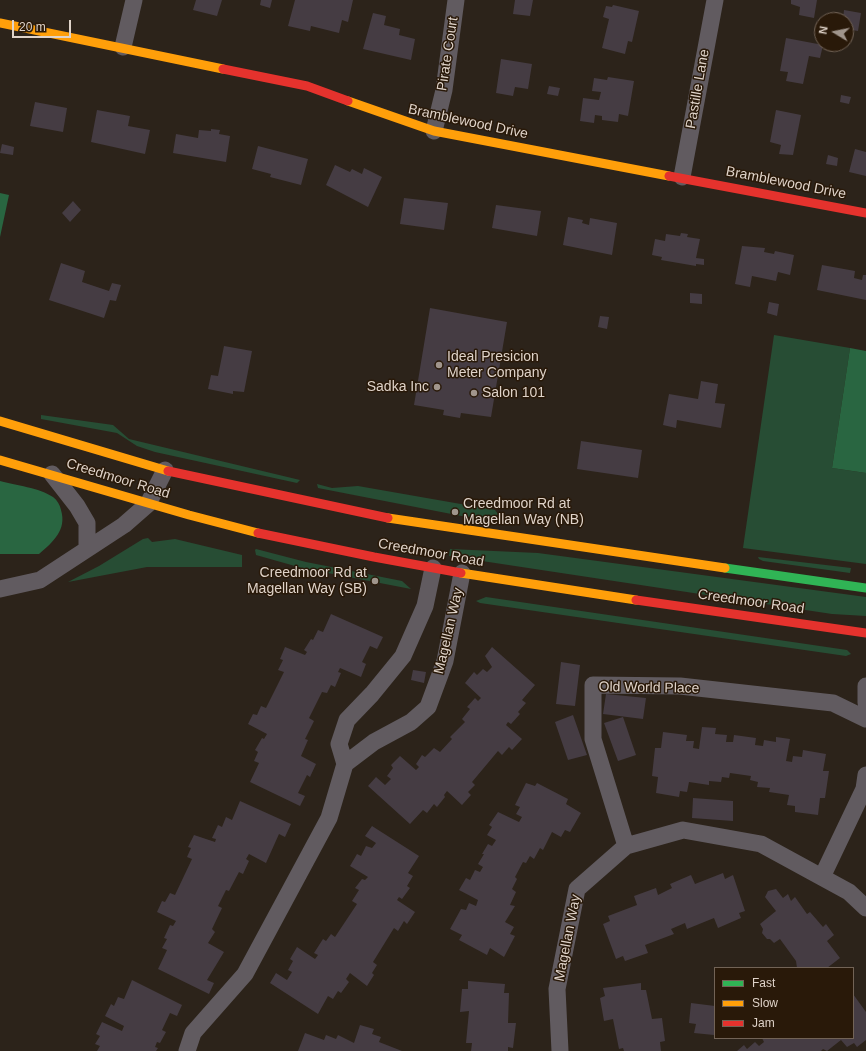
<!DOCTYPE html>
<style>
body{margin:0}
#map{position:relative;width:866px;height:1051px;overflow:hidden;background:#2c231a;font-family:Helvetica,sans-serif}
canvas{display:block}
.legend{position:absolute;left:714px;top:967px;width:140px;height:72px;box-sizing:border-box;background:#291909;border:1px solid #726356;margin:0;padding:5px 7px;list-style:none;font-size:12px;color:#dfd3c9}
.legend li{display:flex;align-items:center;gap:8px;height:20px}
.legend b{width:20px;border:1px solid #726356}
.north{position:absolute;left:814px;top:12px;width:40px;height:40px;box-sizing:border-box;background:#291909;border:1px solid #726356;border-radius:50%;rotate:280deg;font-size:11px;font-weight:700;line-height:16px;text-align:center;color:#dfd3c9}
.north::after{content:'';display:block;margin:auto;width:14px;height:18px;background:#a0958c;clip-path:polygon(50% 0,100% 100%,50% 72%,0 100%)}
.scale{position:absolute;left:12px;top:20px;width:59px;height:18px;box-sizing:border-box;border:2px solid #dfd3c9;border-top:0;padding-left:5px;font-size:12px;line-height:14px;white-space:nowrap;color:#dfd3c9;-webkit-text-stroke:3px #291909;paint-order:stroke}
</style>
<div id="map">
<canvas width="866" height="1051"></canvas>
<ul class="legend">
<li><b style="height:5px;background:#30b455"></b>Fast</li>
<li><b style="height:5px;background:#ff9f0a"></b>Slow</li>
<li><b style="height:5px;background:#e5322d"></b>Jam</li>
</ul>
<div class="north">N</div>
<div class="scale">20 m</div>
</div>
<script>
const g = document.querySelector('canvas').getContext('2d');
g.lineJoin = 'round';
function paint(path, color) { g.fillStyle = color; g.fill(path, 'evenodd'); }
function stroke(path, color, width, dash) { g.strokeStyle = color; g.lineWidth = width; g.lineCap = dash ? 'butt' : 'round'; g.setLineDash(dash || []); g.stroke(path); }
function write(font, color, halo, rows, align = 'center') {
  g.font = font + ' Helvetica,sans-serif'; g.lineWidth = 3; g.setLineDash([]); g.textBaseline = 'middle'; g.strokeStyle = halo; g.fillStyle = color; for (const [text, x, y, turn = 0] of rows) {
    g.save(); g.translate(x, y); g.rotate((+turn || 0) * Math.PI / 180); g.textAlign = isNaN(turn) ? turn : align; if (halo) g.strokeText(text, 0, 0); g.fillText(text, 0, 0); g.restore();
  }
}
const green = new Path2D(`
 M774,335L850,348L832,468L866,473V564L743,548Z
 M41,415L113,425L129,439L300,480L297,483L155,452L137,446L117,433L41,419Z
 M317,484L332,488L358,486L495,510L498,514L493,519H477L318,488Z
 M148,538L152,542L175,539L242,555V567H147L68,582L99,566L143,539Z
 M256,549L306,562L402,581L411,589L302,568L256,555L255,550Z
 M450,549L538,553L866,597V616L832,614L449,556Z
 M758,557L851,568L850,573L763,561L759,559Z
 M486,597L847,650L851,654L846,656L480,603L476,601Z`);
const forest = new Path2D(`
 M0,193L9,195L0,237Z
 M850,348L866,351V473L832,468Z
 M0,481C15,485 40,488 53,497C57,500 60,505 61,510C67,530 53,542 39,554H0Z`);
const building = new Path2D(`
 M196,0H222L217,16L193,10Z
 M261,0H272L270,8L260,5Z
 M295,0H353L348,22L342,20L339,33L311,26L310,31L288,26Z
 M515,0H533L530,16L513,14Z
 M791,0H817L814,18L799,15L800,7L791,4Z
 M613,5L639,11L632,42L628,41L625,54L602,48L609,19L603,17L606,6L612,7Z
 M844,10L861,13L858,31L846,29V20H843Z
 M373,13L386,16L384,25L400,29L399,35L415,39L411,60L363,49Z
 M786,38L823,45L820,58L809,56L803,84L786,81L788,72L780,71Z
 M501,59L532,64L528,89L515,87L513,96L496,93Z
 M608,77L634,81L628,116L619,114L618,122L602,120V116L595,115L594,123L580,121L583,98L599,100L601,92L592,91L594,78L607,80Z
 M549,86L560,88L558,96L547,94Z
 M841,95L851,97L849,104L840,102Z
 M35,102L67,108L63,132L30,126Z
 M97,110L130,116L128,126L150,130L145,154L91,142Z
 M776,110L801,115L793,155L779,154L781,145L770,142Z
 M211,129L220,130L219,134L230,136L226,162L173,153L176,134L198,138L199,130L211,131Z
 M2,144L14,147L13,155L0,153Z
 M258,146L308,159L301,185L270,177L271,174L252,169Z
 M855,149L866,152V176L849,172Z
 M828,155L838,158L837,166L826,164Z
 M335,165L350,172L352,169L362,174L364,168L382,177L368,207L326,185Z
 M404,198L448,203L444,230L400,224Z
 M73,201L81,210L70,222L62,213Z
 M496,205L541,211L537,236L492,228Z
 M568,217L583,220L582,223L589,225L590,218L617,223L612,255L563,245Z
 M681,233L688,234L687,237L700,239L696,258L704,259V265L696,264V266L661,260L662,257L652,255L655,239L665,241L666,234L680,236Z
 M742,246L765,248L764,252L774,254L775,251L794,255L790,275L778,272L776,281L752,276L750,287L735,284Z
 M61,263L85,271L82,282L109,291L112,283L121,285L116,301L110,300L104,318L49,300Z
 M822,265L855,271L854,278L862,280L863,275H866V300L817,290Z
 M690,293L702,294V304L690,303Z
 M769,302L779,304L777,316L767,313Z
 M430,308L507,322L491,417L461,413L460,418L443,415L444,410L414,405Z
 M600,316L609,317L607,329L598,327Z
 M224,346L252,351L244,392L233,391V394L208,389L211,375L218,376Z
 M701,381L718,384L715,403L725,404L721,428L677,420L676,428L663,425L669,394L698,399Z
 M581,441L642,450L638,478L577,469Z
 M331,614L383,637L377,649L370,646L362,662L366,664L361,677L340,668L338,672L341,673L335,687L331,685L327,693L322,692L309,718L314,721L305,739L308,740L301,756L316,764L310,777L307,775L298,793L305,796L300,806L250,782L259,763L254,761L258,752L255,750L262,738L264,739L267,734L248,724L253,714L257,715L261,706L266,708L284,672L278,670L283,660L280,659L285,647L305,655L307,652L304,650L311,639L313,640L318,630L323,632Z
 M492,647L535,685L522,700L526,703L518,712L520,714L511,724L508,722L506,725L522,739L512,750L509,747L502,755L498,751L472,782L475,785L468,792L471,795L462,805L447,791L444,795L445,797L437,807L434,804L427,813L423,810L410,824L368,786L376,777L385,785L391,779L387,776L393,768L391,765L400,756L416,770L419,767L416,764L422,755L425,757L434,748L440,752L452,739L450,737L465,722L462,719L470,709L467,707L475,698L478,701L481,698L465,683L474,672L477,675L483,669L487,672L492,667L485,656Z
 M561,662L580,665L575,706L556,704Z
 M413,670L426,672L424,683L411,680Z
 M606,694L646,698L643,719L603,714Z
 M573,715L587,755L568,760L555,722Z
 M623,717L636,755L618,761L604,723Z
 M702,727L716,728L715,734L727,735L726,742H733L734,735L756,738L755,745L763,746L764,740L776,742V737L790,739L786,761L792,762L793,756L802,757L803,750L826,754L823,771H829L825,798H820L818,815L795,812V806L787,805L789,795L769,792L770,788L757,787L758,782L750,780L751,776L730,773L729,778L722,777L721,782L709,781V785L689,782L687,792L680,791L679,797L656,793L658,777L652,776L655,748H661L663,732L687,735L686,741H694L693,748L699,749Z
 M526,783L535,786L537,783L568,799L566,804L581,813L570,832L565,830L561,837L552,832L543,850L540,848L534,859L530,856L526,863L523,862L515,877L517,879L512,889L516,892L510,905L515,906L505,922L514,927L510,934L515,936L504,957L490,948L487,955L459,940L462,935L450,929L461,909L466,910L469,903L476,906L478,900L459,890L466,878L470,880L475,870L480,872L483,867L478,864L484,854H482L488,844L492,846L496,840L487,835L492,827L489,825L498,812L519,822L522,817L516,814L520,807L515,805Z
 M693,798L733,801V821L692,818Z
 M240,801L291,824L285,837L279,834L266,863L249,854L246,859L249,861L243,874L239,872L229,891L226,890L218,906L222,908L212,929L215,932L208,943L224,952L207,980L214,983L209,994L158,969L167,950L162,948L167,939L164,938L170,925L173,926L176,921L157,912L162,901L165,902L170,893L175,895L192,859L187,857L191,848L188,847L194,835L215,842L216,839L212,838L218,825L222,827L226,817L232,820Z
 M372,826L419,856L408,873L413,876L407,886L410,888L402,899L399,897L397,900L415,912L407,924L404,921L398,931L394,928L373,962L377,965L372,973L374,975L367,986L350,973L346,979L349,982L341,993L338,991L333,999L328,996L318,1014L270,983L276,973L287,980L292,972L288,970L293,961L290,959L297,947L315,959L318,955L314,953L323,939L326,941L331,934L335,937L357,904L352,901L359,890L355,888L362,879L365,880L368,877L350,866L357,854L361,856L366,846L372,848L376,843L365,836Z
 M723,873L725,879L733,875L745,911L739,913L741,918L718,928L714,918L687,929L685,923L671,929L674,934L645,945L648,953L625,961L623,956L616,959L603,924L610,921L608,916L637,905L634,896L656,888L658,895L672,888L670,884L691,875L695,884Z
 M776,889L783,898L788,894L791,901L795,897L807,914L810,912L823,927L826,924L834,935L827,941L840,958L827,968H797L796,961L780,939L774,943L770,939H767L762,933L763,929L760,924L776,911L765,897L768,891Z
 M132,980L182,1005L177,1016L170,1013L162,1030L166,1032L160,1043L157,1042L155,1047L158,1048L156,1051H97L100,1046L95,1044L100,1036L96,1034L102,1022L122,1031L124,1026L105,1016L111,1004L114,1006L118,997L124,999Z
 M468,981L505,984L504,993H509L508,1023H516L513,1048L508,1047V1051H471L472,1043H466L469,1011L460,1012L462,989H468Z
 M641,983V990H646L652,1019L662,1018L665,1041L660,1042L661,1051H624L623,1048L619,1049L613,1019L604,1021L600,998L605,996L603,988Z
 M853,994L866,1012V1040L857,1047L854,1043L847,1047L841,1040L827,1051L823,1049L821,1051H737L744,1045L747,1049L755,1042L759,1046L764,1042L762,1038H853Z
 M691,1003L715,1006L714,1035L694,1033L696,1024L689,1023Z
 M360,1025L374,1029L372,1034L381,1037L379,1042L402,1051H298L305,1033L324,1040L326,1035L336,1039L338,1035L354,1043Z`);
const street = new Path2D(`
 M123,47L134,0
 M434,131L444,90L456,0
 M682,177L715,0
 M52,474L77,506L87,523V549
 M0,589L40,580L124,525L148,504L165,470
 M866,686V703
 M345,764L374,742L411,722L428,707L445,661L462,573
 M626,846L593,739V685L680,686L833,703L866,719
 M822,877L864,789L866,775
 M187,1051L193,1033L245,974L329,818L345,764L339,744L347,720L372,694L403,656L425,606L433,568
 M560,1051L557,989L577,889L626,846L683,830L761,844L849,892L866,908`);
const fast = new Path2D(`
 M725,568L866,588`);
const slow = new Path2D(`
 M0,23L223,69
 M348,101L434,131L669,176
 M0,421L168,471
 M0,460L189,515L258,533
 M388,518L725,568
 M461,573L636,600`);
const jam = new Path2D(`
 M223,69L307,86L348,101
 M669,176L866,213
 M168,471L388,518
 M258,533L374,557L461,573
 M636,600L866,633`);
const markers = [
 [439,365,4,"#a0958c"],
 [437,387,4,"#a0958c"],
 [474,393,4,"#a0958c"],
 [455,512,4,"#a0958c"],
 [375,581,4,"#a0958c"]
];
const streetNames = [
 ["Pirate Court",448,54,-81],
 ["Pastille Lane",698,89,-80],
 ["Bramblewood Drive",468,122,12],
 ["Bramblewood Drive",786,183,11],
 ["Creedmoor Road",118,479,17],
 ["Creedmoor Road",431,553,10],
 ["Creedmoor Road",751,602,8],
 ["Magellan Way",449,631,-77],
 ["Old World Place",649,688,1],
 ["Magellan Way",568,938,-79]
];
const poiNames = [
 ["Ideal Presicion",447,357],
 ["Meter Company",447,373],
 ["Sadka Inc",429,387,"right"],
 ["Salon 101",482,393],
 ["Creedmoor Rd at",463,504],
 ["Magellan Way (NB)",463,520],
 ["Creedmoor Rd at",367,573,"right"],
 ["Magellan Way (SB)",367,589,"right"]
];
paint(green, '#274d34');
paint(forest, '#296641');
paint(building, '#453c43');
stroke(street, '#615b60', 17);
stroke(fast, '#30b455', 9);
stroke(slow, '#ff9f0a', 9);
stroke(jam, '#e5322d', 9);
for (const [x, y, r, color] of markers) { const dot = new Path2D(); dot.arc(x, y, r, 0, 2 * Math.PI); g.fillStyle = color; g.fill(dot); stroke(dot, '#291909', 1.5); }
write('14px', '#dfd3c9', '#291909', streetNames);
write('14px', '#dfd3c9', '#291909', poiNames, 'left');
</script>
